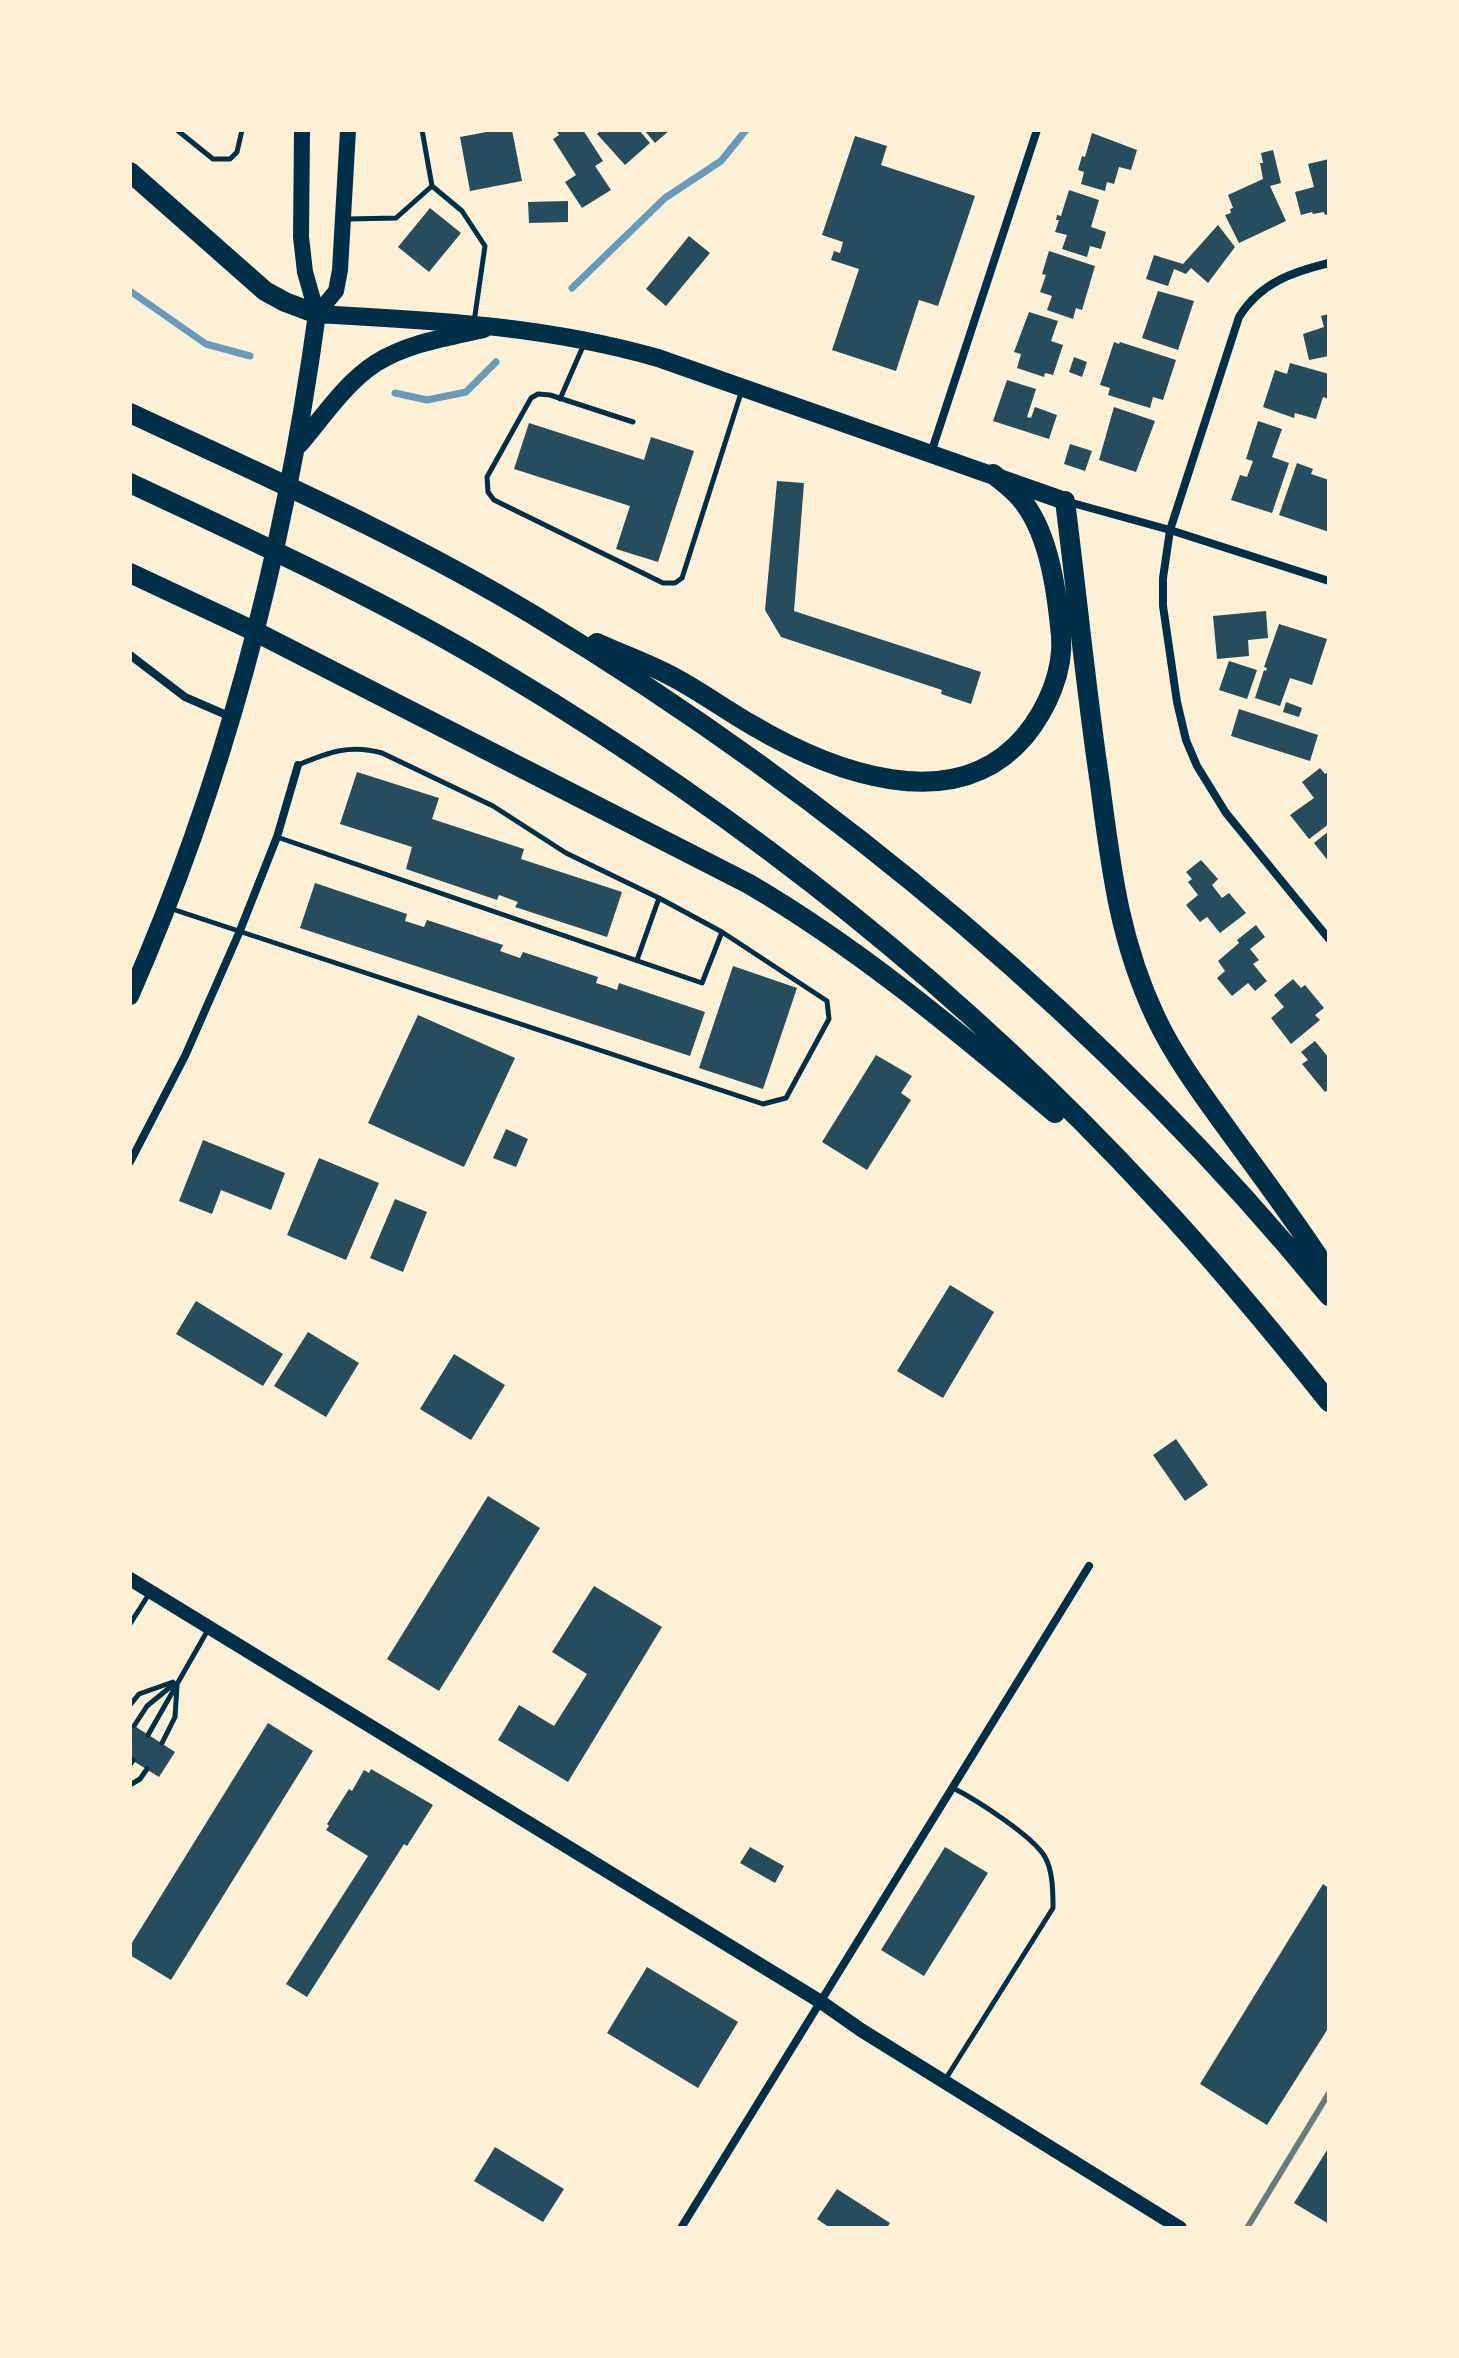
<!DOCTYPE html>
<style>
body{margin:0}
#map{position:relative;width:1459px;height:2358px;overflow:hidden;background:#fdf0d5;font-family:Cabin,sans-serif}
canvas{display:block}
.frame{position:absolute;inset:0;border:132px solid #fdf0d5;pointer-events:none}
</style>
<div id="map">
<canvas width="1459" height="2358"></canvas>
<div class="frame"></div>
</div>
<script>
const g = document.querySelector('canvas').getContext('2d');
g.lineJoin = 'round';
function stroke(path, color, width, dash) { g.strokeStyle = color; g.lineWidth = width; g.lineCap = dash ? 'butt' : 'round'; g.setLineDash(dash || []); g.stroke(path); }
function paint(path, color) { g.fillStyle = color; g.fill(path, 'evenodd'); }
const stream = new Path2D(`
 M572,288L665,198L721,161L746,130
 M130,291L206,344L250,356
 M395,393L427,400L466,392L496,362`);
const building = new Path2D(`
 M497,130H512L522,181L470,191L460,137Z
 M556,130H583L603,161L595,166L611,190L582,208L565,182L576,175L553,139L559,135Z
 M601,130H639L650,143L625,165L597,134Z
 M644,130H670L655,143Z
 M1092,133L1137,150L1131,170L1119,167L1114,184L1107,182L1105,191L1081,184L1084,172L1078,170L1082,156L1085,157Z
 M855,136L887,146L881,165L975,196L938,306L919,300L896,371L832,350L859,269L831,260L834,251L840,253L843,242L822,235Z
 M1273,150L1281,183L1270,186L1286,221L1239,243L1225,215L1231,213L1230,209L1233,208L1228,195L1263,179L1260,163H1263L1261,153Z
 M1329,159V214L1325,215L1324,212L1313,214L1312,212L1301,215L1295,192L1314,187L1308,164Z
 M1069,190L1099,200L1091,227L1106,232L1101,249L1090,246L1087,257L1062,249L1067,235L1055,232L1059,220H1056L1057,215L1061,216Z
 M568,201V222L529,223L528,202Z
 M430,208L461,233L429,272L398,247Z
 M1218,225L1235,247L1208,283L1191,268L1186,274L1174,269L1168,286L1146,279L1154,255L1183,264Z
 M689,236L710,253L666,306L646,289Z
 M1049,251L1095,266L1082,310L1076,308L1073,319L1047,310L1052,296L1040,292L1046,275L1042,274Z
 M1158,291L1194,301L1178,350L1142,338Z
 M1029,312L1058,321L1051,341L1063,345L1053,375L1045,373L1044,377L1017,368L1021,354L1014,352Z
 M1329,314V356L1309,360L1303,334L1324,327L1321,316Z
 M1114,342L1119,344L1120,342L1176,360L1163,400L1153,397L1150,408L1108,395L1110,388L1100,385Z
 M1074,357L1087,362L1082,377L1069,372Z
 M1290,363L1329,374V399L1323,397L1316,419L1295,413L1294,418L1263,407L1275,370L1287,374Z
 M1007,380L1036,389L1027,417L1031,418L1035,407L1057,415L1049,439L993,421Z
 M1114,407L1155,421L1136,472L1099,460Z
 M1258,421L1282,429L1272,457L1289,463L1272,513L1231,500L1240,475L1247,477L1253,461L1246,459Z
 M529,423L644,460L651,437L694,451L658,562L616,549L630,506L514,469Z
 M1070,444L1092,451L1085,471L1064,464Z
 M1297,463L1313,469L1311,474L1329,480V532L1279,515Z
 M777,481L804,483L794,611L981,672L971,704L941,694L942,690L781,637L765,610Z
 M1266,611L1268,638L1248,640L1249,656L1217,659L1213,616Z
 M1279,624L1327,639L1312,685L1290,678L1280,706L1255,698L1264,670L1266,671L1267,668L1264,667Z
 M1229,661L1257,670L1247,699L1219,690Z
 M1286,702L1302,708L1299,717L1283,712Z
 M1239,709L1318,735L1310,761L1231,736Z
 M1320,768L1325,774L1327,773L1329,775V824L1309,839L1290,815L1314,798L1302,782Z
 M357,772L439,798L432,819L524,849L521,859L622,892L607,937L515,907L518,902L499,895L497,900L406,869L412,847L340,824Z
 M1329,831V862L1314,843Z
 M1201,860L1218,879L1212,885L1222,898L1229,893L1246,913L1220,933L1207,917L1200,922L1186,905L1198,895L1188,882L1192,879L1186,872Z
 M315,883L407,914L405,921L424,927L427,920L503,945L500,951L520,958L523,952L598,977L596,983L606,986L617,990L619,983L705,1012L690,1056L300,928Z
 M1256,925L1265,937L1250,949L1259,960L1253,964L1267,981L1255,991L1248,983L1232,996L1217,978L1225,971L1218,961L1239,943L1237,940Z
 M733,966L797,988L763,1089L699,1068Z
 M1293,979L1301,988L1305,985L1324,1008L1315,1015L1320,1020L1291,1044L1271,1018L1284,1007L1274,995Z
 M418,1015L515,1058L464,1167L368,1123Z
 M1315,1041L1329,1058V1089L1325,1092L1302,1064L1308,1060L1301,1052Z
 M876,1055L912,1076L901,1093L911,1100L867,1170L822,1142Z
 M506,1129L528,1139L516,1167L493,1158Z
 M203,1140L285,1173L271,1210L221,1190L212,1214L179,1201Z
 M319,1158L379,1183L346,1260L287,1235Z
 M395,1199L427,1212L403,1272L370,1258Z
 M950,1285L994,1312L943,1398L897,1371Z
 M196,1301L283,1354L263,1386L176,1334Z
 M308,1332L359,1363L326,1417L274,1386Z
 M454,1354L505,1385L471,1440L420,1409Z
 M1176,1439L1208,1485L1185,1501L1153,1455Z
 M488,1496L540,1528L439,1691L387,1659Z
 M594,1586L662,1627L568,1782L498,1740L519,1705L554,1726L587,1674L552,1652Z
 M130,1723L175,1752L159,1777L130,1759Z
 M268,1723L313,1751L171,1980L130,1955V1946Z
 M371,1769L433,1805L407,1846L404,1844L307,1997L286,1984L368,1856L326,1830L329,1826L327,1824L349,1789L352,1791L364,1770L369,1773Z
 M750,1847L784,1866L775,1883L740,1863Z
 M945,1847L988,1873L924,1976L881,1950Z
 M1323,1884L1329,1888V2027L1267,2125L1200,2084Z
 M647,1967L738,2022L698,2088L607,2033Z
 M495,2147L564,2189L543,2222L474,2181Z
 M1329,2147V2224L1294,2203Z
 M837,2189L890,2223L887,2228H830L817,2219Z`);
const service = new Path2D(`
 M177,130L213,159H230L237,152L242,130
 M422,130L432,186L462,211L485,246L474,322
 M348,219L396,218L432,186
 M560,399L584,344
 M633,422L550,395L538,394L531,398L487,477L488,492L494,500L663,583H675L682,578L741,393
 M277,837L702,983L722,932L659,898L566,853L493,806L382,753C350,744 329,752 298,765
 M169,908L763,1104L786,1098L829,1019L827,1001L722,932
 M637,960L659,898
 M130,1624L149,1594
 M130,1705L139,1694L173,1682
 M134,1726L147,1706L174,1684
 M148,1735L209,1628
 M162,1743L175,1717L177,1686
 M130,1765L133,1760
 M130,1785L140,1779L147,1769
 M945,2080L1053,1908C1053,1893 1053,1871 1045,1857C1033,1836 975,1799 953,1788`);
const minor = new Path2D(`
 M1329,263C1292,272 1260,283 1239,317L1170,530L1163,578V606L1177,702L1186,740L1197,766L1226,813L1329,939
 M931,453L1037,130
 M1065,501L1170,530L1329,581
 M130,655L185,697L231,717
 M130,1162L185,1056L239,933L277,837L298,765
 M681,2228L1089,1566`);
const tertiary = new Path2D(`
 M130,1579L821,2002L861,2030L1180,2228`);
const secondary = new Path2D(`
 M302,130L301,237L305,272L317,314
 M317,314L336,291L340,270L348,130`);
const trunk = new Path2D(`
 M299,445C323,417 345,383 376,363C408,343 448,337 484,329
 M130,996C226,778 285,549 317,314C436,321 542,325 658,358L1065,501`);
const motorway = new Path2D(`
 M130,172L265,291L285,302L317,314
 M130,413C267,477 406,538 535,616C834,797 1108,1026 1329,1296
 M130,483C255,542 381,599 499,670C740,814 964,991 1155,1198C1216,1263 1273,1332 1329,1402
 M1065,501C1077,595 1086,690 1100,784C1111,868 1119,940 1156,1018C1175,1058 1202,1094 1228,1130C1262,1177 1298,1224 1329,1273
 M130,573L256,632L749,884C860,949 957,1031 1055,1113
 M597,643C623,655 650,664 675,678C701,692 726,710 752,725C830,771 954,820 1025,736C1047,709 1064,671 1061,636C1057,594 1050,537 1024,503C1016,491 1004,483 993,474`);
const rail = new Path2D(`
 M1247,2228L1329,2093`);
stroke(stream, '#669bbc', 7);
paint(building, '#264d5e');
stroke(service, '#003049', 5);
stroke(minor, '#003049', 8);
stroke(tertiary, '#003049', 14);
stroke(secondary, '#003049', 16);
stroke(trunk, '#003049', 18);
stroke(motorway, '#003049', 20);
stroke(rail, '#657d81', 6);
</script>
